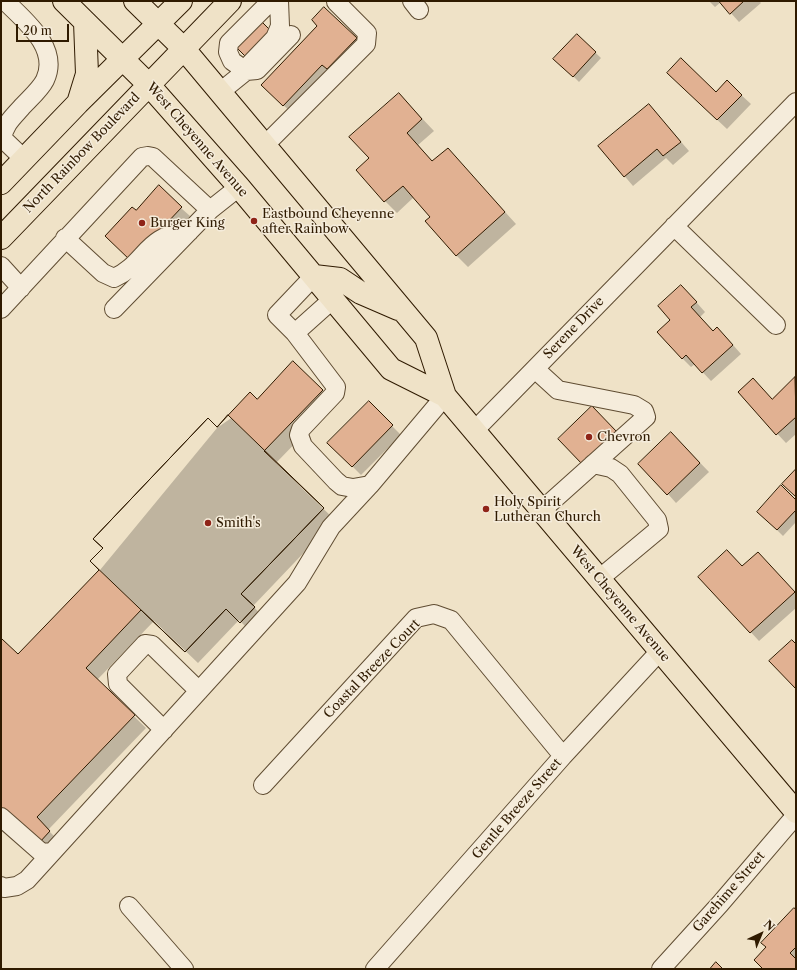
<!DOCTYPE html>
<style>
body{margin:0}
#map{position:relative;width:797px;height:970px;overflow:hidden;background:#efe2c7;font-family:"Libre Caslon Text",serif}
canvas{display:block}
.frame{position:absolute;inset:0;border:2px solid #2f1a00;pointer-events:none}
.north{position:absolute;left:741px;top:914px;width:40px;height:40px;-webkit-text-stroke:3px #f5ecdb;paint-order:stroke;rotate:44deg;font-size:11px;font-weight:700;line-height:16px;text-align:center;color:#2f1a00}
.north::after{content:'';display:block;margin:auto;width:14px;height:18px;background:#2f1a00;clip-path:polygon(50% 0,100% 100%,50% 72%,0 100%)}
.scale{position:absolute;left:16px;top:24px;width:53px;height:18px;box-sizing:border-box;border:2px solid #2f1a00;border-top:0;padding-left:5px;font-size:12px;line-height:14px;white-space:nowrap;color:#2f1a00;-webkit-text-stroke:3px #f5ecdb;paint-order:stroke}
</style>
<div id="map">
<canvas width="797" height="970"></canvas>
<div class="frame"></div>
<div class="north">N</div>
<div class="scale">20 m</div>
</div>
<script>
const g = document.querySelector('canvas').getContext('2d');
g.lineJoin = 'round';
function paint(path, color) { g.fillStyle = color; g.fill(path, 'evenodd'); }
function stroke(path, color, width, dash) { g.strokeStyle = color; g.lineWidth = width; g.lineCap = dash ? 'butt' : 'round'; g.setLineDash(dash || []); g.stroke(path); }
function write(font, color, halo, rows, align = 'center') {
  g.font = font + ' "Libre Caslon Text",serif'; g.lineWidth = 3; g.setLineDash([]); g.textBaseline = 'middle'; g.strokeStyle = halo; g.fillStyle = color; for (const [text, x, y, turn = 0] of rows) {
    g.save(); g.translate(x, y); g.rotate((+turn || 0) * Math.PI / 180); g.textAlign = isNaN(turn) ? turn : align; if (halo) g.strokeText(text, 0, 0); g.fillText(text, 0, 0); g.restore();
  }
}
const shadow = new Path2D(`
 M709,1H759L761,3L739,22L721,2L715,7Z
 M577,35L601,58L579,82L555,58Z
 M356,38L365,47L293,114L271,94Z
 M677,82L716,93L727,82L751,104L727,129Z
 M399,94L434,131L418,145L433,162L448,149L516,224L468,267L456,255L432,217L414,197L397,213L385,201L370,158Z
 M649,105L689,151L673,165L666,158L633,186L599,146Z
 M181,208L190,216L141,269L136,212Z
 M690,295L705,312L700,317L713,332L726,337L741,354L711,381L695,364L691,367L682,358L672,320Z
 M795,379L796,434L786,443L739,393L772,400Z
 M322,391L334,403L276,463L335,520L253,606L266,620L253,634L239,620L198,663L154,621L97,680L146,728L48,830L61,843L51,854L1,806V642L18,655L100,570L217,428L257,400Z
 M369,403L401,435L361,475L329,443Z
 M680,442L709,472L676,503L668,494Z
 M796,501V522L783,536L764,517Z
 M767,562L796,594V608L759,641L700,577Z
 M796,911V969H764L767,947Z`);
const building = new Path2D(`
 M719,1H744L730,14Z
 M324,7L357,38L327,69L322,65L283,106L261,85L317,26L312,20Z
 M260,20L272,32L246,57L235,46Z
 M577,34L596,52L573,77L553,59Z
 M681,58L716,92L727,80L742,95L717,120L667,73Z
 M399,93L422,119L407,133L432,161L448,148L505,212L456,256L425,221L430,217L403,186L384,202L356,170L369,158L349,137Z
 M649,104L681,142L663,156L657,149L624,177L598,146Z
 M159,185L182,207L131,261L105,236L132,207L136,210Z
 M681,285L697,302L691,307L713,331L717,327L733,345L702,373L686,355L682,359L657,332L670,320L658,306Z
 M293,361L323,390L264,451L324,508L241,594L255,607L240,623L226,609L185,652L141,610L86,668L135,715L37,817L50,831L39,843L1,807V640L2,639L18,654L99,570L90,561L103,548L93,539L208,418L217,427L250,392L257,399Z
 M795,377L796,417L776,435L738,392L753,378L772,399Z
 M369,401L393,425L352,467L327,443Z
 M592,406L617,432L583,465L558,439Z
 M228,415L324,508L241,594L255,607L240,623L226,609L185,652L90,561L103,548L93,539L208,418L217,427Z
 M671,432L700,463L667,495L638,464Z
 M796,469V497L782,484Z
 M781,485L796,500V510L777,530L757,512Z
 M727,550L742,566L758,552L795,592L750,633L698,577Z
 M792,640L796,644V689L769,661Z
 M794,908L796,909V947L790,953L796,959V969H763L754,960L766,947L761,943Z
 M716,962L723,969H710Z`);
const minor = new Path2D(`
 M274,1L267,5L229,43L228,52L232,61L246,71L257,70L291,35
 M412,1L419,10
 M220,92L246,71L250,64L275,38L280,26L279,1
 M1,137L24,159
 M2,139C4,125 12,118 21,108C28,100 40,90 45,80C60,48 25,21 5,1
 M264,146L366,44L367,33L336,2
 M674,226L776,325
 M65,238L103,273L114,278C147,263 145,234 189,232
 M1,266L21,288
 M314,276L277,315L295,333L336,387L335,393L301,429L299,435L303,446L336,481L342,486L353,488L370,485
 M1,309L142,157L148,156L153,157L210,210
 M114,309L210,210L239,187
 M295,333L333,299
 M535,369L558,390L634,405L644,411L646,417L541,511
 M474,431L796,102
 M593,464L611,468L620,474L657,520L659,529L599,579
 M164,730L118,684L117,674L145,644L152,645L199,691
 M263,785L416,618L434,614L451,620L563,756
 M1,817L42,853L52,852
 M1,886L4,888L17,886L27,880L297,583L331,527L370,485L445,396
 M129,906L184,969
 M375,969L563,756L660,651
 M661,969L720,904L796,815`);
const major = new Path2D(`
 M64,1L148,84L239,187L391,369L445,396
 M135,1L184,49L426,338L445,396L796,812
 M79,100L87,74L85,22
 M1,183L78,103L181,1
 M1,238L230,1
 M314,276L340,279L361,293L398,309`);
const markers = [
 [254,221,4,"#8f2418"],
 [142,223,4,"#8f2418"],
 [589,437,4,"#8f2418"],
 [486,509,4,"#8f2418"],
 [208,523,4,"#8f2418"]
];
const streetNames = [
 ["West Cheyenne Avenue",197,140,49],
 ["North Rainbow Boulevard",82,153,-46],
 ["Serene Drive",574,328,-46],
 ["West Cheyenne Avenue",620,604,50],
 ["Coastal Breeze Court",372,669,-46],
 ["Gentle Breeze Street",517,809,-49],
 ["Garehime Street",729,892,-49]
];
const poiNames = [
 ["Eastbound Cheyenne",262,214],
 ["after Rainbow",262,229],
 ["Burger King",150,223],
 ["Chevron",597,437],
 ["Holy Spirit",494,502],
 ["Lutheran Church",494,517],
 ["Smith's",216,523]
];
paint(shadow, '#0003');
paint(building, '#e1b192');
stroke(building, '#2f1a00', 1);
stroke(minor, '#5f4c32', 20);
stroke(major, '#2f1a00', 24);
stroke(minor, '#f5ecdb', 18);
stroke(major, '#efe2c7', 22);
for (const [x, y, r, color] of markers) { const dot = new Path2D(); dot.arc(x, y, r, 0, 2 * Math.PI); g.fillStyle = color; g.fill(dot); stroke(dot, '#f5ecdb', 1.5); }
write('13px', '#2f1a00', '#f5ecdb', streetNames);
write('13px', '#2f1a00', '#f5ecdb', poiNames, 'left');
</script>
